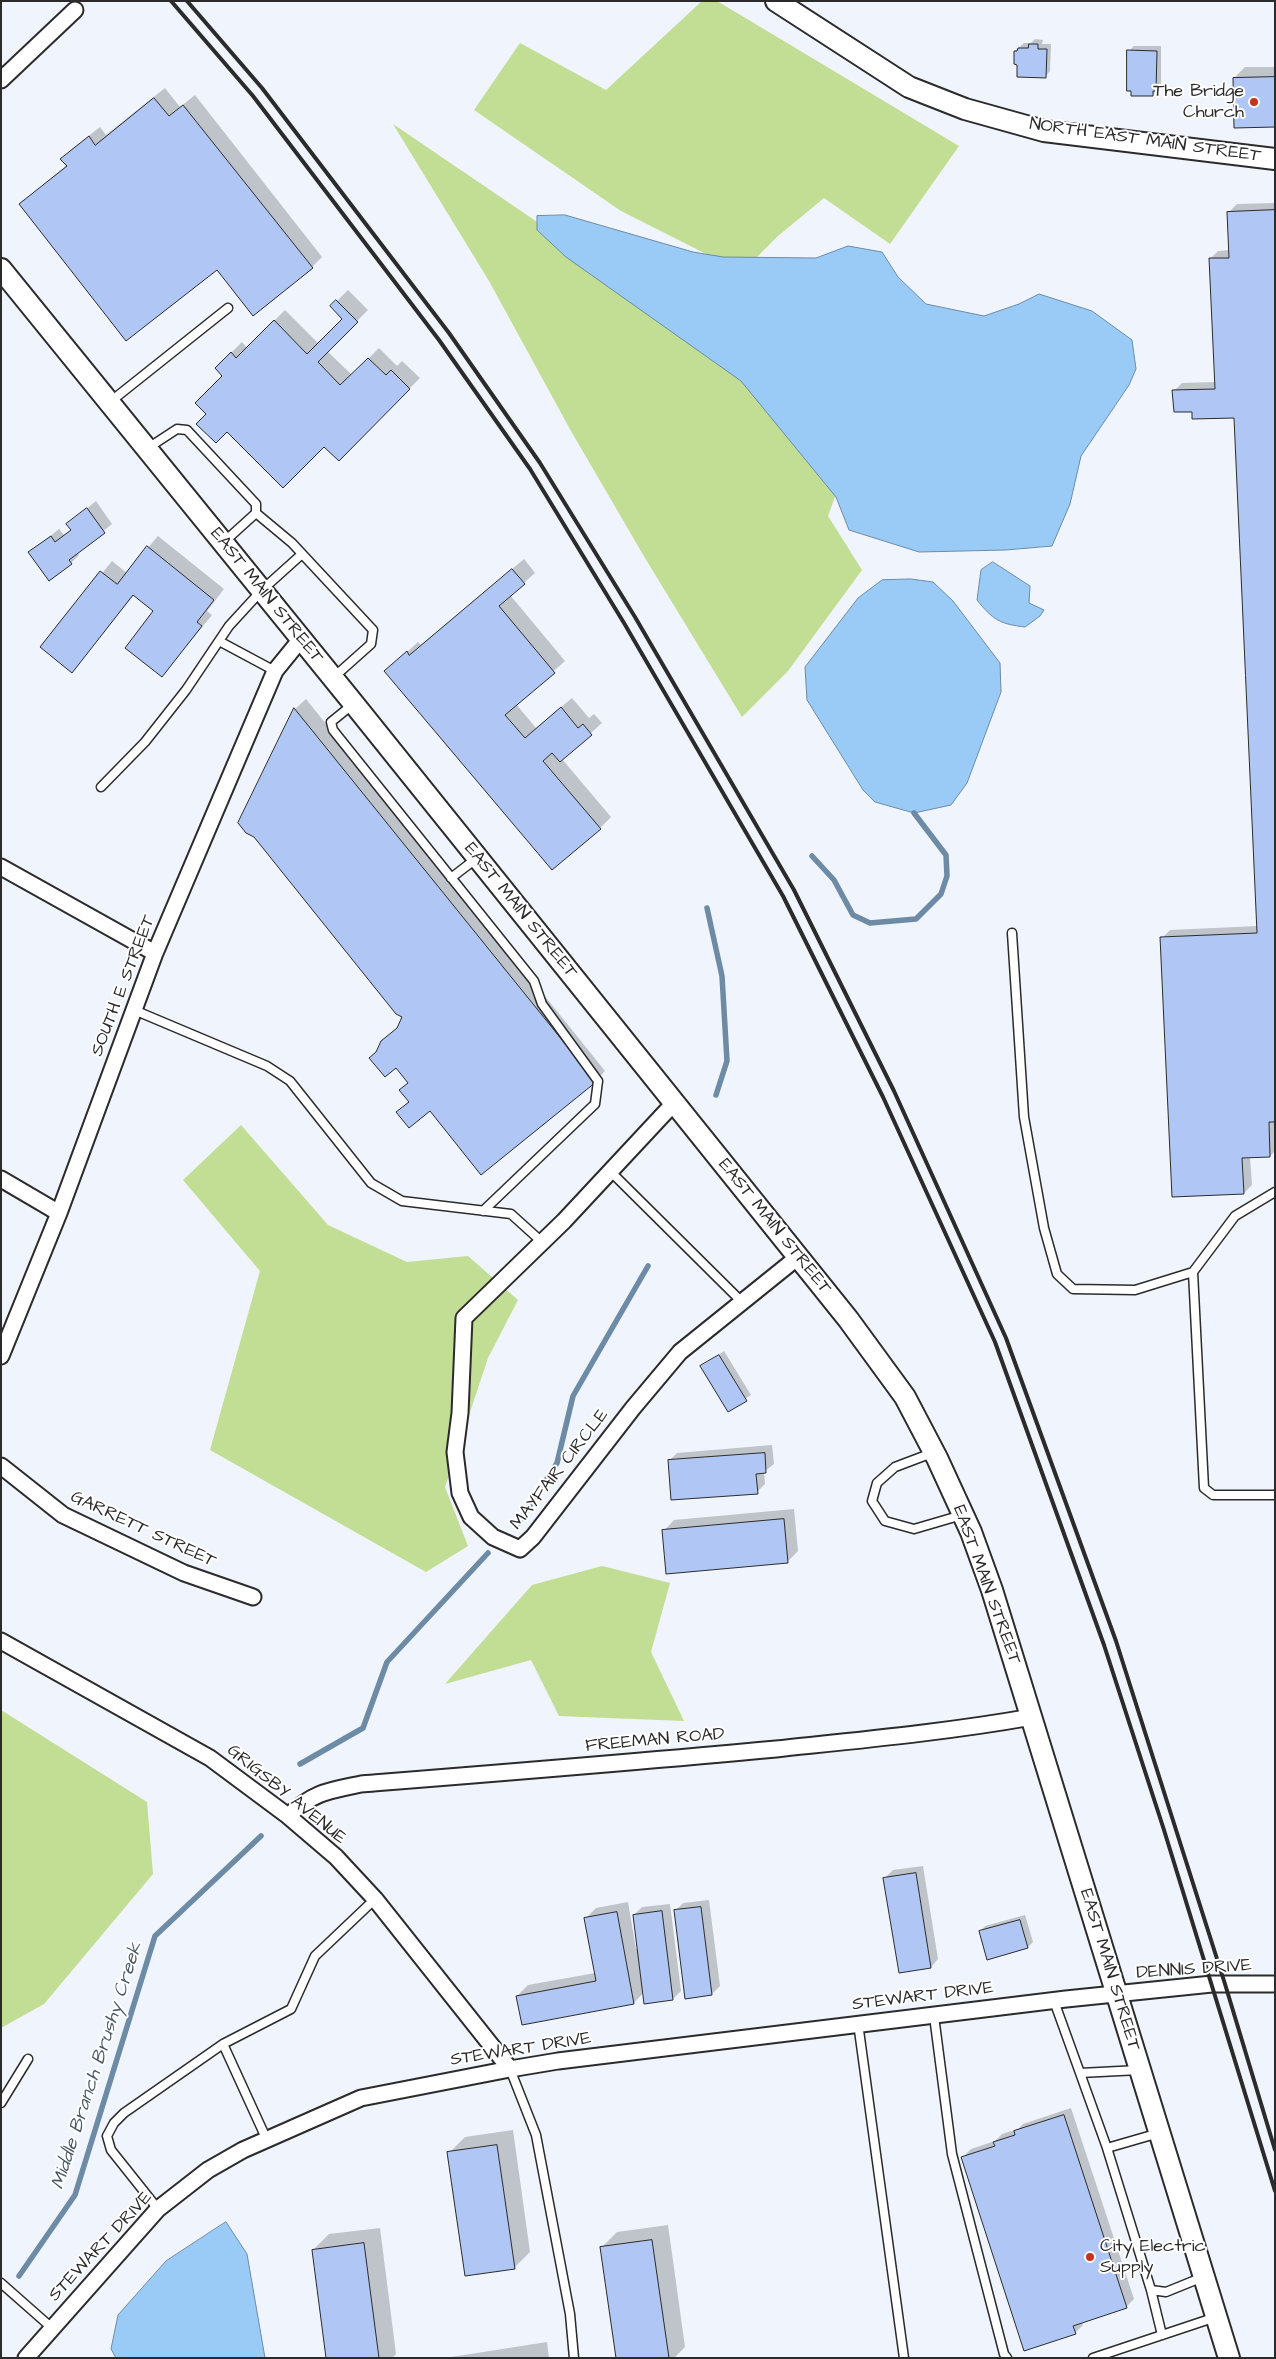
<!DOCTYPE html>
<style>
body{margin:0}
#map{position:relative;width:1276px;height:2359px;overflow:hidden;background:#eff4fd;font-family:"Architects Daughter",sans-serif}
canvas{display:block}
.frame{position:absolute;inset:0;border:2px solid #2b2b2b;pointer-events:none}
</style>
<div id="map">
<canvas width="1276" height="2359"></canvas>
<div class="frame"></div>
</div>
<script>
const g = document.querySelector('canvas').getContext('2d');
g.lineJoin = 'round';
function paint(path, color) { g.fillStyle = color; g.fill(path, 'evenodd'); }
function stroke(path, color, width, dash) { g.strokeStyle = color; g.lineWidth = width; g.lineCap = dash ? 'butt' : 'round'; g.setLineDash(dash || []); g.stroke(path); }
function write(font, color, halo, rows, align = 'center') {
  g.font = font + ' "Architects Daughter",sans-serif'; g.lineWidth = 4; g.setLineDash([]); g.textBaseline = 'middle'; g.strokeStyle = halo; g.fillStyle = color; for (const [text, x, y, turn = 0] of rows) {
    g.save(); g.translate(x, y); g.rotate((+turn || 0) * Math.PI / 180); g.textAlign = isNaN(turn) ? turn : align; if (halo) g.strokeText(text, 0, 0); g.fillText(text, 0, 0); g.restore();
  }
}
const green = new Path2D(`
 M702,1H717L959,146L890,244L824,198L778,236L742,272L621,211L474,110L520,43L606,90Z
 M393,124L599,264L846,467L828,516L862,570L788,671L742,717L645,558L571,431L489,281Z
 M241,1125L328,1225L407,1262L468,1256L518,1300L488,1358L445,1487L468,1546L426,1572L210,1450L260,1271L183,1180Z
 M602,1566L670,1583L651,1652L684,1721L559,1716L531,1660L445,1684L532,1585Z
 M1,1710L147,1802L153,1874L44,2004L1,2028Z`);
const water = new Path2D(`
 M565,215L693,252L723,257L816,258L848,246L882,252L898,277L926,304L984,316L1019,304L1039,294L1092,311L1132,340L1136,369L1129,385L1081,456L1070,504L1052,546L1006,550L919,552L849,530L836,497L741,381L566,257L537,230V216Z
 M993,562L1030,586L1029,603L1044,610L1040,616L1025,627C1000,624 993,620 977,600L981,570Z
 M911,579L933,582L953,601L1000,663L1001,692L967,783L951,805L914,813L875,802L863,790L807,700L805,667L858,598L882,580Z
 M226,2222L247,2254L265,2358H116L111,2349L118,2315L166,2261Z`);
const shadow = new Path2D(`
 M907,1H927L908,2Z
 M1035,39L1043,40L1042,44H1051L1050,71L1045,77L1018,63L1015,51L1024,43H1031Z
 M1134,46H1161V85L1153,95L1132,90L1129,51Z
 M1245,67H1275V126L1234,78Z
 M165,88L180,107L195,95L322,257L312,267L217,268L20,204L67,165L62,159L73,148L100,127L106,135Z
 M1275,203V1151L1270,1156L1250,1157L1252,1185L1244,1193L1162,938L1170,930L1258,926L1235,416L1193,410L1174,391L1182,383L1216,382L1210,259L1218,251L1230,250L1229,212L1237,204Z
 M348,290L368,310L327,351L352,375L379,348L397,366L402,361L420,378L339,459L324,445L227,430L207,414L224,376L216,368L242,342L247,348L285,310L319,344L344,319L332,306Z
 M96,501L112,524L77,552L79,555L71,563L30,552L59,529L64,535L72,529L68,524Z
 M158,536L224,589L207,611L212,615L162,676L155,611L134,595L72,671L42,647L112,561L127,573Z
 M524,559L535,573L510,595L565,661L516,704L536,728L572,698L589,718L594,714L602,723L562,759L611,817L600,828L386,671L418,642L421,645Z
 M306,699L605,1071L595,1081L430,1109L398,1112L409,1101L401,1090L409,1082L396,1067L378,1051L382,1041L400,1025L404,1016L255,836L239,823L295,709Z
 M724,1351L751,1395L728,1410L702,1366Z
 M772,1445L774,1464L764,1472L765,1484L757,1492L669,1461L677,1453Z
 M794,1509L798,1551L787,1562L664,1531L674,1520Z
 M923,1866L938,1959L931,1967L885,1878L893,1870Z
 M709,1900L720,1986L712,1994L675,1911L683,1903Z
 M628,1902L636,1949H639L634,1915L642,1907L670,1904L681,1991L673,1999L644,1992L634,2003L517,1996L528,1985L595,1973L585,1919L596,1908Z
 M1025,1915L1033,1942L1028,1947L980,1932L985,1926Z
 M1071,2108L1134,2299L1126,2307L1082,2322L1083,2325L1075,2333L963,2157L971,2149L995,2141L1002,2134L1018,2129L1023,2124Z
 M513,2130L530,2252L514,2268L449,2153L465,2137Z
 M668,2225L685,2347L674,2358H617L601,2248L617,2232Z
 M380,2228L396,2354L392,2358H327L313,2250L329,2234Z
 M547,2342L549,2358H445Z`);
const stream = new Path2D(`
 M812,856L834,880L853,915L870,923L916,919L941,894L947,876L946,855L914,813
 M707,908L722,976L727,1061L716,1095
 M517,1525L557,1463L573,1396L648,1266
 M300,1764L363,1728L387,1662L488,1553
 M19,2276L75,2195L155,1936L261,1836`);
const building = new Path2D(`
 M1029,44H1038V49H1047L1046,78L1017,77V65L1014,64V51H1017L1018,48H1028Z
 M1127,50L1157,51L1156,91H1153V96H1131V91H1127Z
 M1275,77V127L1234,128L1233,78Z
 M154,98L169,116L183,105L313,268L253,316L217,270L126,341L19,204L67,166L60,159L89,136L95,145Z
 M1275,210V1122H1269L1270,1157L1242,1158L1244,1194L1172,1197L1160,937L1257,933L1234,418L1192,419V412H1174L1172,390L1215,389L1209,258H1229L1227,212Z
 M336,300L358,322L318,362L340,385L368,358L386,375L391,370L410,389L339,461L324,447L283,488L227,432L216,443L196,424L206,414L195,403L222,376L215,368L231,352L236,358L274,320L307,354L342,319L330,306Z
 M87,508L105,533L69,560L72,564L49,581L28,552L51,536L55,542L71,530L66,524Z
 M147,546L214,600L197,622L202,626L162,677L125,648L153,611L133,595L72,673L40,647L100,571L117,584Z
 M512,569L525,584L499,606L555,673L505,715L525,738L561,707L578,728L583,724L592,735L560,762L552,753L543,761L601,829L552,870L384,671L407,651L409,655Z
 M294,708L596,1082L481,1175L430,1111L409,1128L396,1112L409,1102L399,1090L408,1083L396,1068L385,1077L369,1058L376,1052L381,1041L397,1028L402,1017L396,1014L254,837L246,833L238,823Z
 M719,1355L747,1401L728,1412L700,1366Z
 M765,1453L766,1473L756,1474L758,1494L671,1500L668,1460Z
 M784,1519L788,1563L666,1574L662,1530Z
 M916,1873L931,1968L899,1973L883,1878Z
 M701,1907L712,1995L685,1999L674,1910Z
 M662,1911L673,2000L644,2004L633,1915Z
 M617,1912L634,2004L522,2025L516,1996L596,1981L584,1918Z
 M1020,1920L1028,1948L987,1960L979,1931Z
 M1064,2115L1127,2308L1073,2326L1076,2334L1024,2351L961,2157L995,2146L993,2142L1015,2135L1014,2131Z
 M497,2145L515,2269L465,2276L447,2152Z
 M652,2240L669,2358H616L600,2247Z
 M364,2243L379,2358H326L312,2250Z`);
const lane = new Path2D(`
 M110,402L228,308
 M148,448L177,429L187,430L256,504V513L224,542
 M256,513L292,543L373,630L371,644L334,677
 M219,641L275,671
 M352,705L331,722L333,730L534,981L542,1004L598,1081L595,1104L483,1211
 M101,787L145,742L186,690L229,626L262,590L302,554
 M451,878L477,858
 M1012,933L1024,1117L1044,1228L1057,1274L1073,1289L1135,1290L1193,1272L1235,1216L1275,1192
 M134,1010L267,1066L290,1081L371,1183L402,1201L511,1214L542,1242
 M611,1172L742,1302
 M1193,1272L1204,1488L1213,1495H1275
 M932,1453L895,1467L877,1483L872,1501L885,1521L914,1529L962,1515
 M1054,2001L1080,2073
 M934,2016L952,2154L1004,2354L1007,2358
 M858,2023L904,2358
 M223,2044L266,2138
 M510,2069L536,2135L570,2314L574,2358
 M1,2103L28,2059
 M1159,2133L1107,2148L1151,2290L1166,2292L1203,2277
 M1107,2148L1080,2073L1139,2070
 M158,2209L111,2150L107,2136L114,2123L124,2113L223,2044L291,2009L315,1956L375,1899
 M1,2283L52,2328
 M1151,2290L1162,2335
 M1093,2358L1216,2317`);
const street = new Path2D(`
 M1,80L75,10
 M1,867L155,953
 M674,1103L564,1221L464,1318L460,1413L455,1452L460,1493L471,1517L493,1537L520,1549L533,1537L633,1408L680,1352L798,1257
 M1,1179L59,1213
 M1,1356L59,1213L155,953L275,671L301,639
 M1,1466L63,1515L184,1573L253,1597
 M1,1641L210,1758L288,1816L336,1857L375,1899L510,2069
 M288,1816C314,1792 327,1791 361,1784C499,1773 638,1762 776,1749C861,1740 947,1732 1032,1717
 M26,2358L158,2209L208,2170L243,2150L361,2098L510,2069L558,2061L1066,1999L1212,1984H1275`);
const secondary = new Path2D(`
 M776,1L909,87L965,109L1044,131L1275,159
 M1,269L354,704L848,1319L905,1397L937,1458L971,1532L992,1590L1229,2358`);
const rail = new Path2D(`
 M171,1L253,96L439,340L530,469L624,623L783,896L883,1097L995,1342L1104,1645L1164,1830L1275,2191
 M187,1L262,88L449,333L540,463L635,617L794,890L894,1091L1006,1338L1116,1641L1225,1984L1275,2150`);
const markers = [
 [1254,102,5,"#c8321e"],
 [1090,2257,5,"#c8321e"]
];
const poiNames = [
 ["The Bridge",1244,92],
 ["Church",1244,113],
 ["City Electric",1100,2247,"left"],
 ["Supply",1100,2268,"left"]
];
const streetNames = [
 ["NORTH EAST MAIN STREET",1145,141,8],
 ["EAST MAIN STREET",266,596,51],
 ["EAST MAIN STREET",520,911,51],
 ["SOUTH E STREET",124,986,-69],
 ["EAST MAIN STREET",774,1227,51],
 ["MAYFAIR CIRCLE",560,1470,-52],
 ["GARRETT STREET",143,1530,25],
 ["EAST MAIN STREET",986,1585,70],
 ["FREEMAN ROAD",655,1741,-5],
 ["GRIGSBY AVENUE",286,1795,39],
 ["EAST MAIN STREET",1109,1970,73],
 ["DENNIS DRIVE",1194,1970,-4],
 ["STEWART DRIVE",923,1997,-7],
 ["STEWART DRIVE",521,2050,-9],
 ["STEWART DRIVE",101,2247,-47]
];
const waterNames = [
 ["Middle Branch Brushy Creek",98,2066,-72]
];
paint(green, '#c2dd94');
paint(water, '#99cbf6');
stroke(water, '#6d8ba5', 1);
paint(shadow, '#0003');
stroke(stream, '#6d8ba5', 5.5);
paint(building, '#b0c6f5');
stroke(building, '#2b2b2b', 1);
stroke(lane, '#2b2b2b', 11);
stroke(street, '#2b2b2b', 19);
stroke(secondary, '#2b2b2b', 24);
stroke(lane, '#fff', 8);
stroke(street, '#fff', 15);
stroke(secondary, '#fff', 20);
stroke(rail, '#2b2b2b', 4);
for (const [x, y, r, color] of markers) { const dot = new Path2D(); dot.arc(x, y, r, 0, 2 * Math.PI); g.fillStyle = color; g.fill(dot); stroke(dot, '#fff', 2); }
write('18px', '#2b2b2b', '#fff', poiNames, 'right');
write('18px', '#2b2b2b', '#fff', streetNames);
write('italic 19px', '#4c5b68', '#fff', waterNames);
</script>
